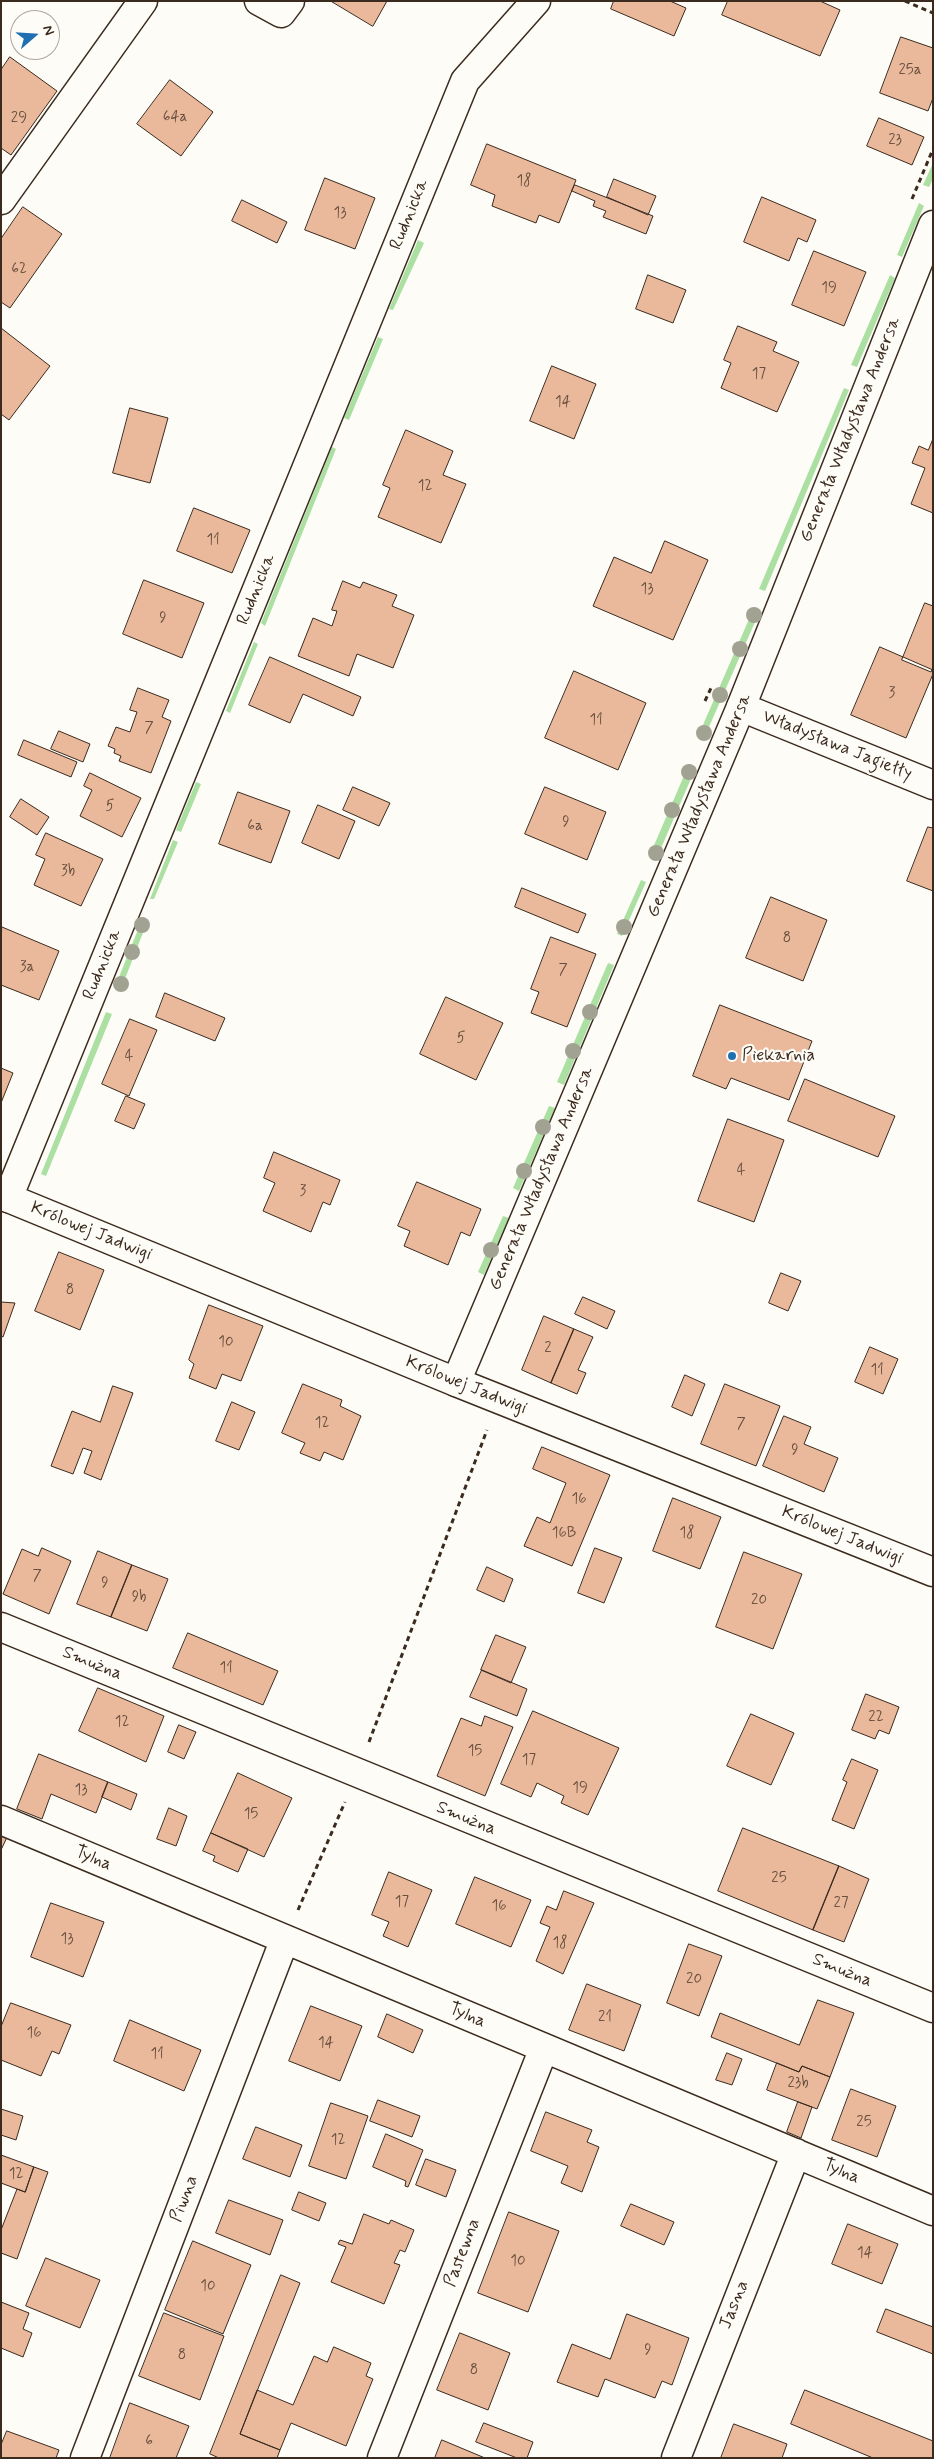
<!DOCTYPE html>
<meta charset="utf-8">
<style>
body{margin:0}
#map{position:relative;width:934px;height:2459px;overflow:hidden;background:#fdfcf7;font-family:Mynerve,sans-serif}
canvas{display:block}
.frame{position:absolute;inset:0;border:2px solid #3b2a1e;pointer-events:none}
.north{position:absolute;left:10px;top:10px;width:50px;height:50px;box-sizing:border-box;background:#fdfcf7;border:1px solid #afa8a0;border-radius:50%;rotate:71deg;font-size:14px;font-weight:700;line-height:20px;text-align:center;color:#3b2a1e}
.north::after{content:'';display:block;margin:auto;width:18px;height:22px;background:#1f6fb2;clip-path:polygon(50% 0,100% 100%,50% 72%,0 100%)}
</style>
<div id="map">
<canvas width="934" height="2459"></canvas>
<div class="frame"></div>
<div class="north">N</div>
</div>
<script>
const g = document.querySelector('canvas').getContext('2d');
g.lineJoin = 'round';
function paint(path, color) { g.fillStyle = color; g.fill(path, 'evenodd'); }
function stroke(path, color, width, dash) { g.strokeStyle = color; g.lineWidth = width; g.lineCap = dash ? 'butt' : 'round'; g.setLineDash(dash || []); g.stroke(path); }
function write(font, color, halo, rows, align = 'center') {
  g.font = font + ' Mynerve,sans-serif'; g.lineWidth = 4.5; g.setLineDash([]); g.textBaseline = 'middle'; g.strokeStyle = halo; g.fillStyle = color; for (const [text, x, y, turn = 0] of rows) {
    g.save(); g.translate(x, y); g.rotate((+turn || 0) * Math.PI / 180); g.textAlign = isNaN(turn) ? turn : align; if (halo) g.strokeText(text, 0, 0); g.fillText(text, 0, 0); g.restore();
  }
}
const green = new Path2D(`
 M933,163V179L929,187L923,185Z
 M919,203L924,206L902,257L897,255Z
 M418,240L424,243L393,310L389,309Z
 M890,275L895,278L857,367L851,365Z
 M378,337L383,339L349,420L344,418Z
 M844,388L849,390L765,591L759,589Z
 M332,447L336,449L265,626L261,623Z
 M753,610L759,613L705,736L699,734Z
 M254,642L258,644L230,713L226,711Z
 M689,764L696,767L656,860L649,857Z
 M196,782L201,784L181,832L176,830Z
 M173,840L178,842L154,899H150Z
 M641,880L646,882L622,936L617,934Z
 M143,917L148,920L121,989L115,987Z
 M608,963L614,965L564,1085L557,1082Z
 M106,1012L112,1014L46,1176L41,1174Z
 M549,1106L555,1108L519,1191L513,1188Z
 M503,1216L509,1218L484,1275L478,1272Z
 M506,2184L462,2296L459,2295L499,2194Z`);
const building = new Path2D(`
 M331,1H387L373,26Z
 M614,1H670L686,8L674,36L611,9Z
 M728,1H820L840,10L820,56L722,15Z
 M901,37L933,48V98L928,111L880,93Z
 M10,57L57,91L11,155L1,148V70Z
 M170,80L213,112L181,156L137,124Z
 M879,118L924,137L912,165L867,146Z
 M487,144L576,180L559,223L539,215L536,223L492,206L495,195L471,185Z
 M325,178L375,198L355,249L305,230Z
 M614,179L656,196L648,215L607,197Z
 M575,185L653,216L646,234L603,217L606,211L593,206L595,201L572,191Z
 M762,197L816,220L807,242L798,238L789,261L744,242Z
 M242,200L287,222L277,243L232,221Z
 M23,207L62,234L10,308L1,302V239Z
 M814,251L866,272L844,326L792,305Z
 M648,275L686,290L673,323L636,309Z
 M738,326L777,342L773,351L799,362L777,412L721,388L731,363L724,360Z
 M1,328L50,366L9,420L1,414Z
 M552,366L596,384L574,439L530,421Z
 M130,408L168,418L150,483L113,473Z
 M406,430L453,451L443,475L466,484L441,543L378,517L390,488L383,485Z
 M933,439V513L911,504L925,468L912,463L919,446L928,450Z
 M194,508L250,530L232,573L177,551Z
 M665,541L708,560L673,640L593,606L614,557L651,573Z
 M144,580L204,603L182,658L123,634Z
 M343,581L360,588L363,582L397,595L392,606L414,615L393,668L357,654L349,676L298,656L313,618L332,626L337,611L332,610Z
 M925,603L933,606V667L931,672L902,660Z
 M880,647L933,670V674L906,738L851,715Z
 M270,657L361,697L353,716L303,694L290,723L249,705Z
 M574,671L646,703L618,770L545,738Z
 M138,688L169,700L162,717L171,721L151,773L119,761L121,756L114,753L115,749L108,746L116,727L130,732L137,712L130,710Z
 M59,731L90,744L83,762L51,749Z
 M24,740L77,762L71,777L18,755Z
 M90,773L141,798L122,837L80,816L92,790L84,786Z
 M353,787L390,803L379,826L343,810Z
 M545,787L606,812L587,860L525,834Z
 M238,792L290,811L271,863L219,844Z
 M21,799L49,817L37,835L10,817Z
 M318,805L355,821L339,859L302,843Z
 M928,827L933,828V891L907,881Z
 M46,833L103,859L81,906L34,885L45,859L36,855Z
 M522,888L586,914L578,933L515,907Z
 M771,897L827,920L803,981L746,958Z
 M2,927L59,951L39,1000L1,985Z
 M551,937L596,954L567,1027L531,1013L539,992L531,989Z
 M165,993L225,1018L215,1041L156,1017Z
 M446,997L503,1023L476,1080L420,1054Z
 M720,1005L812,1041L789,1100L731,1078L726,1089L693,1076Z
 M130,1019L157,1030L129,1096L102,1084Z
 M1,1068L13,1073L1,1103Z
 M805,1079L895,1116L878,1157L788,1121Z
 M126,1096L145,1104L134,1129L115,1121Z
 M728,1119L784,1140L754,1222L698,1201Z
 M274,1152L340,1180L330,1205L323,1202L311,1232L263,1211L275,1183L264,1178Z
 M417,1182L481,1209L470,1236L461,1232L448,1265L404,1246L410,1231L398,1226Z
 M59,1252L104,1270L80,1330L35,1311Z
 M781,1273L801,1281L788,1311L769,1303Z
 M583,1297L615,1311L607,1329L575,1314Z
 M1,1302L15,1303L3,1337L1,1336Z
 M209,1305L263,1326L241,1381L222,1374L216,1389L189,1378L194,1364L189,1360Z
 M544,1316L574,1329L551,1383L522,1370Z
 M574,1329L593,1337L578,1370L586,1373L577,1394L551,1383Z
 M870,1347L898,1359L883,1394L855,1382Z
 M685,1375L705,1384L692,1416L672,1407Z
 M303,1384L342,1400L340,1406L361,1416L343,1460L324,1452L320,1461L300,1453L305,1443L282,1433Z
 M725,1384L780,1406L756,1466L701,1444Z
 M113,1386L133,1393L101,1480L84,1473L92,1451L83,1448L73,1474L51,1466L72,1411L100,1422Z
 M232,1402L255,1412L239,1450L216,1441Z
 M784,1416L811,1427L804,1444L838,1458L824,1492L763,1466Z
 M542,1447L610,1475L572,1566L524,1546L537,1517L550,1523L566,1483L533,1469Z
 M673,1498L721,1517L700,1569L653,1551Z
 M42,1548L71,1561L49,1614L3,1594L22,1549L38,1556Z
 M595,1548L622,1558L604,1603L578,1593Z
 M98,1551L132,1565L111,1617L77,1604Z
 M744,1552L802,1574L773,1649L716,1627Z
 M132,1565L168,1579L147,1631L111,1617Z
 M487,1567L513,1579L504,1602L477,1590Z
 M188,1633L278,1671L263,1705L173,1668Z
 M496,1635L526,1647L511,1683L481,1670Z
 M482,1670L527,1689L517,1716L470,1697Z
 M98,1688L164,1716L146,1762L79,1731Z
 M866,1694L899,1707L889,1734L879,1730L875,1739L852,1730Z
 M533,1711L619,1748L588,1815L561,1803L564,1796L537,1783L531,1797L501,1784Z
 M751,1714L794,1733L771,1785L727,1766Z
 M485,1716L513,1727L485,1796L437,1776L461,1718L481,1726Z
 M179,1725L196,1732L184,1759L168,1752Z
 M39,1754L108,1782L96,1813L51,1794L42,1819L17,1809Z
 M852,1759L878,1770L854,1829L832,1820L847,1782L843,1780Z
 M238,1773L292,1798L264,1857L211,1833Z
 M108,1782L137,1794L131,1810L102,1797Z
 M169,1808L187,1816L176,1846L157,1839Z
 M743,1828L839,1866L813,1930L718,1891Z
 M1,1829L9,1833L1,1850Z
 M211,1833L248,1849L238,1872L213,1861L215,1856L203,1851Z
 M839,1866L869,1879L844,1942L813,1930Z
 M389,1872L432,1890L408,1947L383,1936L389,1922L372,1915Z
 M475,1877L531,1900L511,1947L456,1924Z
 M564,1891L594,1903L563,1974L536,1961L550,1927L540,1923L547,1906L556,1910Z
 M51,1903L104,1922L83,1977L31,1957Z
 M689,1944L722,1956L699,2016L667,2003Z
 M587,1984L641,2005L624,2051L569,2030Z
 M818,2000L854,2013L830,2077L802,2066L799,2072L711,2037L720,2013L799,2045Z
 M11,2003L71,2025L59,2054L52,2051L41,2076L1,2060V2027Z
 M311,2006L362,2026L340,2081L289,2061Z
 M387,2014L423,2030L413,2053L378,2037Z
 M130,2020L201,2050L184,2091L114,2061Z
 M727,2053L742,2059L732,2085L716,2080Z
 M777,2063L799,2072L802,2066L830,2077L817,2109L767,2090Z
 M851,2089L896,2106L877,2157L832,2140Z
 M378,2100L420,2116L412,2137L370,2121Z
 M798,2102L812,2107L801,2138L787,2132Z
 M331,2103L368,2116L346,2179L309,2166Z
 M1,2109L23,2116L16,2140L1,2135Z
 M546,2112L592,2130L587,2142L599,2147L582,2192L561,2183L568,2166L531,2151Z
 M256,2127L302,2145L290,2177L243,2159Z
 M386,2134L423,2150L408,2187L405,2186L406,2181L373,2167Z
 M1,2155L34,2167L25,2192L1,2183Z
 M426,2159L456,2170L446,2197L416,2185Z
 M34,2167L48,2172L17,2259L1,2253V2230L17,2189L25,2192Z
 M299,2192L326,2203L319,2221L292,2210Z
 M229,2200L283,2220L270,2255L216,2233Z
 M631,2204L674,2222L664,2245L621,2226Z
 M509,2212L559,2231L528,2312L478,2293Z
 M364,2214L389,2224L391,2220L414,2230L405,2252L400,2250L394,2263L400,2265L384,2304L331,2282L346,2247L338,2244L340,2240L352,2244Z
 M848,2224L898,2244L882,2284L832,2264Z
 M193,2241L251,2265L223,2334L165,2310Z
 M46,2258L100,2280L80,2328L26,2306Z
 M281,2275L300,2283L240,2434L280,2450L277,2458H219L210,2454Z
 M1,2302L29,2313L23,2329L32,2333L23,2357L1,2348Z
 M886,2309L933,2327V2354L877,2332Z
 M164,2313L224,2336L200,2400L139,2376Z
 M627,2314L689,2338L672,2385L662,2381L655,2398L605,2379L598,2397L557,2382L572,2344L610,2359Z
 M460,2333L510,2353L488,2410L437,2390Z
 M334,2347L371,2363L366,2376L373,2379L346,2446L291,2423L280,2450L240,2434L257,2390L293,2405L314,2356L327,2362Z
 M805,2390L933,2441V2458H873L791,2424Z
 M130,2403L189,2426L176,2458H110Z
 M484,2423L533,2442L527,2458H517L476,2442Z
 M734,2424L787,2444L782,2458H721Z
 M7,2431L59,2450L56,2458H1V2445Z
 M442,2440L485,2458H435Z`);
const path = new Path2D(`
 M905,1L933,13
 M912,199L933,149
 M705,701L711,688
 M369,1742L487,1430
 M298,1910L345,1802`);
const street = new Path2D(`
 M259,1L281,13L290,1
 M1,200L143,1
 M741,707L933,785
 M8,1198L465,81L536,1
 M456,1382L933,1572
 M1,1627L933,2008
 M1,1820L933,2211
 M85,2458L284,1941
 M382,2458L544,2048
 M676,2458L796,2153`);
const secondary = new Path2D(`
 M1,1195L456,1382L741,707L933,225`);
const trees = [
 [754,615],
 [740,649],
 [720,695],
 [704,733],
 [689,772],
 [672,810],
 [656,853],
 [142,925],
 [624,927],
 [132,952],
 [121,984],
 [590,1012],
 [573,1051],
 [543,1127],
 [524,1171],
 [491,1250]
];
const markers = [
 [732,1056,5,"#1f6fb2"]
];
const numberNames = [
 ["25a",910,71],
 ["64a",175,118],
 ["29",19,119],
 ["23",895,141],
 ["18",524,182],
 ["13",340,214],
 ["62",19,270],
 ["19",829,289],
 ["17",759,375],
 ["14",563,403],
 ["12",425,487],
 ["11",213,541],
 ["13",647,590],
 ["9",163,619],
 ["3",892,694],
 ["11",596,721],
 ["7",149,729],
 ["5",110,807],
 ["9",566,823],
 ["6a",255,827],
 ["3b",68,872],
 ["8",787,939],
 ["3a",27,968],
 ["7",563,971],
 ["5",461,1039],
 ["4",129,1057],
 ["4",741,1171],
 ["3",303,1192],
 ["8",70,1291],
 ["10",226,1343],
 ["2",548,1349],
 ["11",877,1371],
 ["12",322,1424],
 ["7",741,1425],
 ["9",795,1451],
 ["16",579,1500],
 ["16B",564,1534],
 ["18",687,1534],
 ["7",37,1577],
 ["9",105,1584],
 ["9b",139,1598],
 ["20",759,1601],
 ["11",226,1669],
 ["22",876,1718],
 ["12",122,1723],
 ["15",475,1752],
 ["17",529,1761],
 ["19",580,1789],
 ["13",81,1791],
 ["15",251,1815],
 ["25",779,1879],
 ["17",402,1903],
 ["27",841,1904],
 ["16",499,1907],
 ["13",67,1940],
 ["18",560,1944],
 ["20",694,1980],
 ["21",605,2018],
 ["16",34,2034],
 ["14",326,2044],
 ["11",157,2055],
 ["23b",798,2084],
 ["25",864,2123],
 ["12",338,2141],
 ["12",16,2175],
 ["14",865,2254],
 ["10",518,2262],
 ["10",208,2287],
 ["9",648,2351],
 ["8",182,2356],
 ["8",474,2371],
 ["6",149,2442]
];
const streetNames = [
 ["Rudnicka",410,215,-68],
 ["Generała Władysława Andersa",851,430,-68],
 ["Rudnicka",257,590,-68],
 ["Władysława Jagiełły",837,746,22],
 ["Generała Władysława Andersa",700,806,-67],
 ["Rudnicka",103,965,-68],
 ["Generała Władysława Andersa",542,1179,-67],
 ["Królowej Jadwigi",91,1232,22],
 ["Królowej Jadwigi",466,1386,22],
 ["Królowej Jadwigi",842,1536,22],
 ["Smużna",92,1664,22],
 ["Smużna",466,1819,22],
 ["Tylna",93,1859,23],
 ["Smużna",842,1971,22],
 ["Tylna",467,2016,23],
 ["Tylna",841,2172,23],
 ["Piwna",185,2199,-69],
 ["Pastewna",463,2253,-69],
 ["Jasna",735,2305,-68]
];
const poiNames = [
 ["Piekarnia",742,1056]
];
paint(green, '#abe0a2');
paint(building, '#eab99b');
stroke(building, '#3b2a1e', 1);
stroke(street, '#3b2a1e', 31);
stroke(secondary, '#3b2a1e', 31);
stroke(path, '#3b2a1e', 3, [5, 4]);
stroke(street, '#fdfcf7', 28);
stroke(secondary, '#fdfcf7', 28);
g.fillStyle = '#a2a292';
for (const [x, y] of trees) { g.beginPath(); g.arc(x, y, 8, 0, 2 * Math.PI); g.fill(); }
for (const [x, y, r, color] of markers) { const dot = new Path2D(); dot.arc(x, y, r, 0, 2 * Math.PI); g.fillStyle = color; g.fill(dot); stroke(dot, '#fdfcf7', 2); }
write('15px', '#674e3d', null, numberNames);
write('18px', '#3b2a1e', '#fdfcf7', streetNames);
write('18px', '#3b2a1e', '#fdfcf7', poiNames, 'left');
</script>
